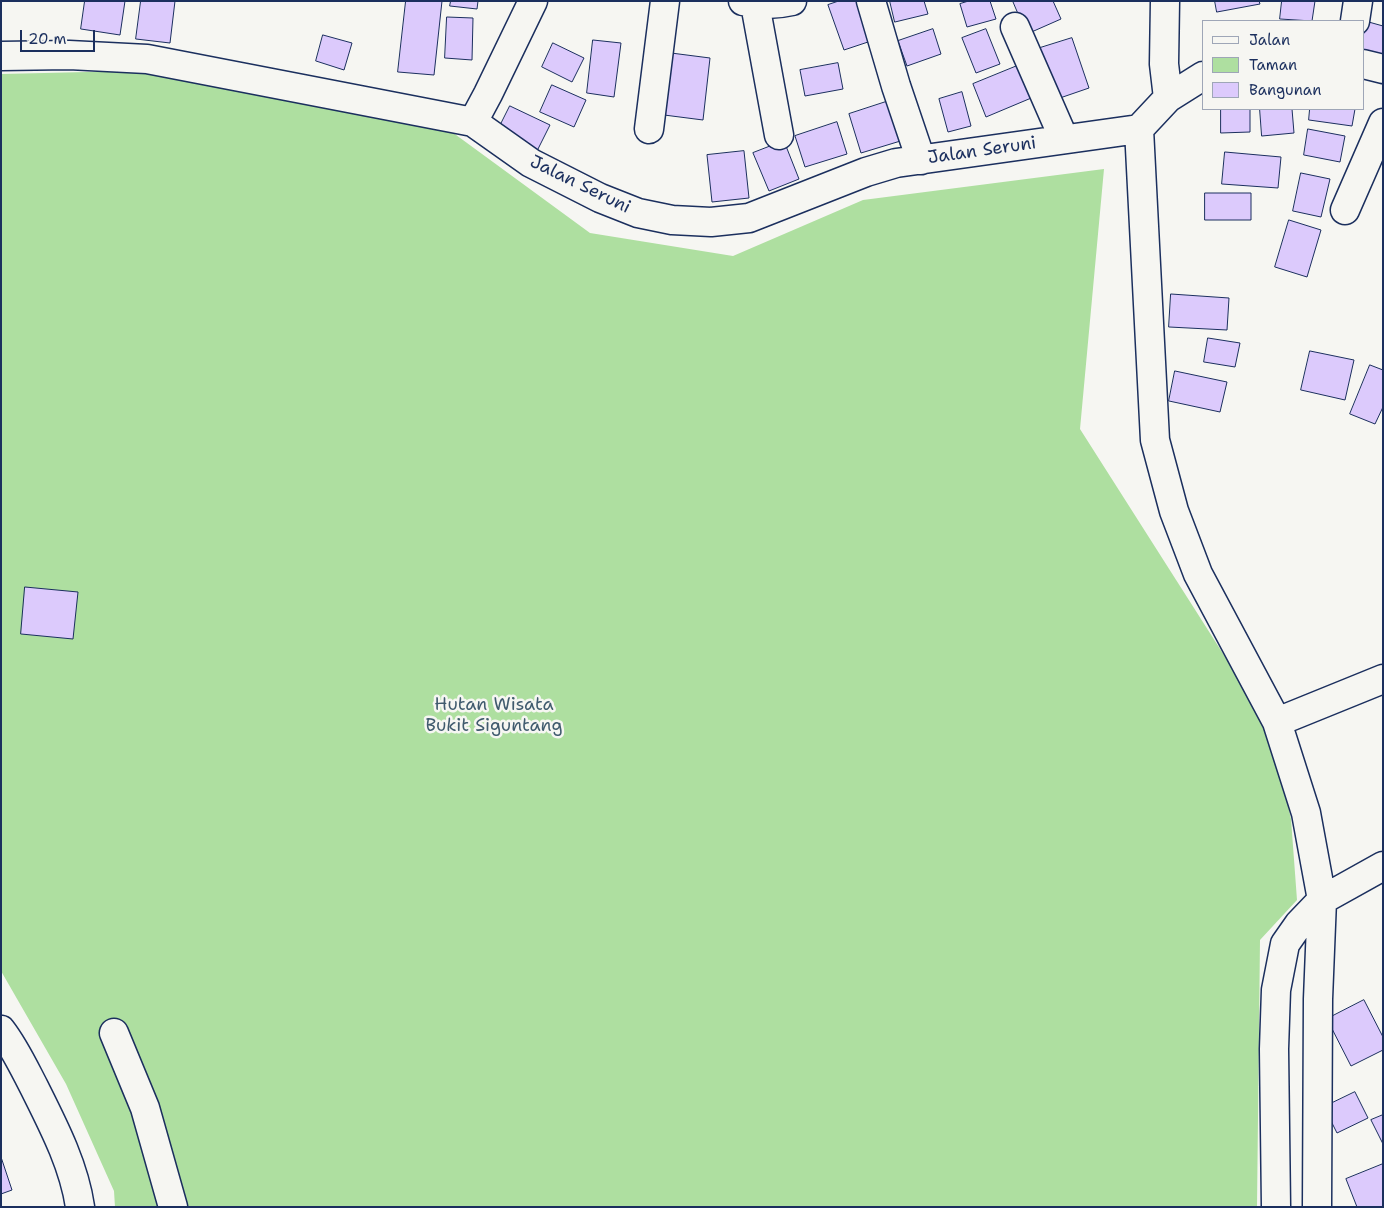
<!DOCTYPE html>
<style>
body{margin:0}
#map{position:relative;width:1384px;height:1208px;overflow:hidden;background:#f6f6f2;font-family:"Shantell Sans",sans-serif}
canvas{display:block}
.frame{position:absolute;inset:0;border:2px solid #1b2f5e;pointer-events:none}
.legend{position:absolute;left:1202px;top:20px;width:162px;height:90px;box-sizing:border-box;background:#f6f6f2;border:1px solid #9ea6b7;margin:0;padding:6px 9px;list-style:none;font-size:15px;color:#1b2f5e}
.legend li{display:flex;align-items:center;gap:10px;height:25px}
.legend b{width:25px;border:1px solid #9ea6b7}
.scale{position:absolute;left:20px;top:30px;width:75px;height:22px;box-sizing:border-box;border:2px solid #1b2f5e;border-top:0;padding-left:6px;font-size:15px;line-height:18px;white-space:nowrap;color:#1b2f5e;-webkit-text-stroke:4px #f6f6f2;paint-order:stroke}
</style>
<div id="map">
<canvas width="1384" height="1208"></canvas>
<div class="frame"></div>
<ul class="legend">
<li><b style="height:6px;background:#f6f6f2"></b>Jalan</li>
<li><b style="height:14px;background:#aedfa0"></b>Taman</li>
<li><b style="height:14px;background:#dccafc"></b>Bangunan</li>
</ul>
<div class="scale">20 m</div>
</div>
<script>
const g = document.querySelector('canvas').getContext('2d');
g.lineJoin = 'round';
function paint(path, color) { g.fillStyle = color; g.fill(path, 'evenodd'); }
function stroke(path, color, width, dash) { g.strokeStyle = color; g.lineWidth = width; g.lineCap = dash ? 'butt' : 'round'; g.setLineDash(dash || []); g.stroke(path); }
function write(font, color, halo, rows, align = 'center') {
  g.font = font + ' "Shantell Sans",sans-serif'; g.lineWidth = 5; g.setLineDash([]); g.textBaseline = 'middle'; g.strokeStyle = halo; g.fillStyle = color; for (const [text, x, y, turn = 0] of rows) {
    g.save(); g.translate(x, y); g.rotate((+turn || 0) * Math.PI / 180); g.textAlign = isNaN(turn) ? turn : align; if (halo) g.strokeText(text, 0, 0); g.fillText(text, 0, 0); g.restore();
  }
}
const green = new Path2D(`
 M173,70L452,132L590,233L733,256L863,200L1104,169L1080,429L1271,729L1291,819L1297,900L1260,940L1257,1207H115L114,1191L66,1084L1,971V74Z`);
const building = new Path2D(`
 M85,1H125L120,35L81,29Z
 M141,1H175L170,43L136,39Z
 M406,1H442L434,75L398,72Z
 M451,1H478L477,9L450,6Z
 M839,1H861L874,40L844,50L828,5Z
 M890,1H924L928,14L895,22Z
 M969,1H990L996,19L967,27L960,4Z
 M1013,1H1053L1061,19L1027,34Z
 M1215,1H1259L1260,4L1217,12Z
 M1282,1H1315L1312,21L1280,19Z
 M447,17L473,18L472,60L445,58Z
 M1358,19L1383,26V57L1363,51V21Z
 M933,29L941,54L907,66L898,41Z
 M986,29L1000,64L976,73L962,38Z
 M323,35L352,43L344,70L316,61Z
 M1072,38L1089,88L1057,99L1040,48Z
 M593,40L621,43L614,97L587,93Z
 M553,43L584,58L572,82L542,67Z
 M671,53L710,58L703,120L664,115Z
 M838,63L843,89L805,96L800,70Z
 M1022,64L1036,96L986,117L973,84Z
 M552,85L586,100L574,127L540,112Z
 M962,92L971,126L948,132L939,99Z
 M895,99L907,139L861,153L849,114Z
 M510,106L550,125L537,151L497,132Z
 M1221,109H1250V132L1221,133Z
 M1260,109H1292L1294,133L1262,136Z
 M1310,109H1355L1352,126L1309,120Z
 M837,122L847,154L805,167L795,136Z
 M1308,129L1345,136L1340,162L1304,155Z
 M784,141L799,179L769,191L753,153Z
 M744,151L749,198L712,202L707,155Z
 M1225,152L1281,157L1278,188L1222,184Z
 M1301,173L1330,179L1321,217L1293,211Z
 M1205,193H1251V220H1205Z
 M1289,220L1321,230L1307,277L1275,267Z
 M1171,294L1229,298L1227,330L1169,327Z
 M1208,338L1240,343L1235,367L1204,362Z
 M1310,351L1354,360L1345,400L1301,390Z
 M1370,365L1383,370V407L1375,424L1350,414Z
 M1175,371L1227,382L1220,412L1169,401Z
 M25,587L78,592L73,639L21,634Z
 M1364,1000L1383,1037V1050L1351,1066L1327,1019Z
 M1355,1092L1368,1118L1337,1133L1324,1107Z
 M1383,1115V1144L1371,1120Z
 M1,1157L12,1190L1,1194Z
 M1383,1164V1207H1357L1346,1179Z`);
const minor = new Path2D(`
 M743,1C760,5 775,5 792,1
 M871,1L896,86L921,160
 M1165,1L1164,64L1168,98
 M755,4L779,135
 M1355,21L1358,1
 M1015,27L1064,139
 M1,56L69,55L147,59L473,122L531,163L600,198L638,213L672,220L711,222L749,218L866,172L896,163L1139,129L1168,98L1203,76
 M1363,64L1383,69
 M473,122L488,94L533,1
 M649,129L665,1
 M1139,129L1155,440L1174,511L1198,574L1277,722L1306,813L1322,900L1318,999L1317,1207
 M1345,210L1383,123
 M1277,722L1383,679
 M1,1030C15,1048 24,1068 34,1087C53,1125 74,1165 80,1207
 M114,1033L145,1108L173,1207
 M1276,1207L1274,1049L1276,990L1285,944L1299,924L1322,900L1383,866`);
const streetNames = [
 ["Jalan Seruni",982,151,-8],
 ["Jalan Seruni",580,185,26]
];
const parkNames = [
 ["Hutan Wisata",494,705],
 ["Bukit Siguntang",494,726]
];
paint(green, '#aedfa0');
paint(building, '#dccafc');
stroke(building, '#1b2f5e', 1);
stroke(minor, '#1b2f5e', 31);
stroke(minor, '#f6f6f2', 28);
write('18px', '#1b2f5e', '#f6f6f2', streetNames);
write('18px', '#405b6e', '#f6f6f2', parkNames);
</script>
